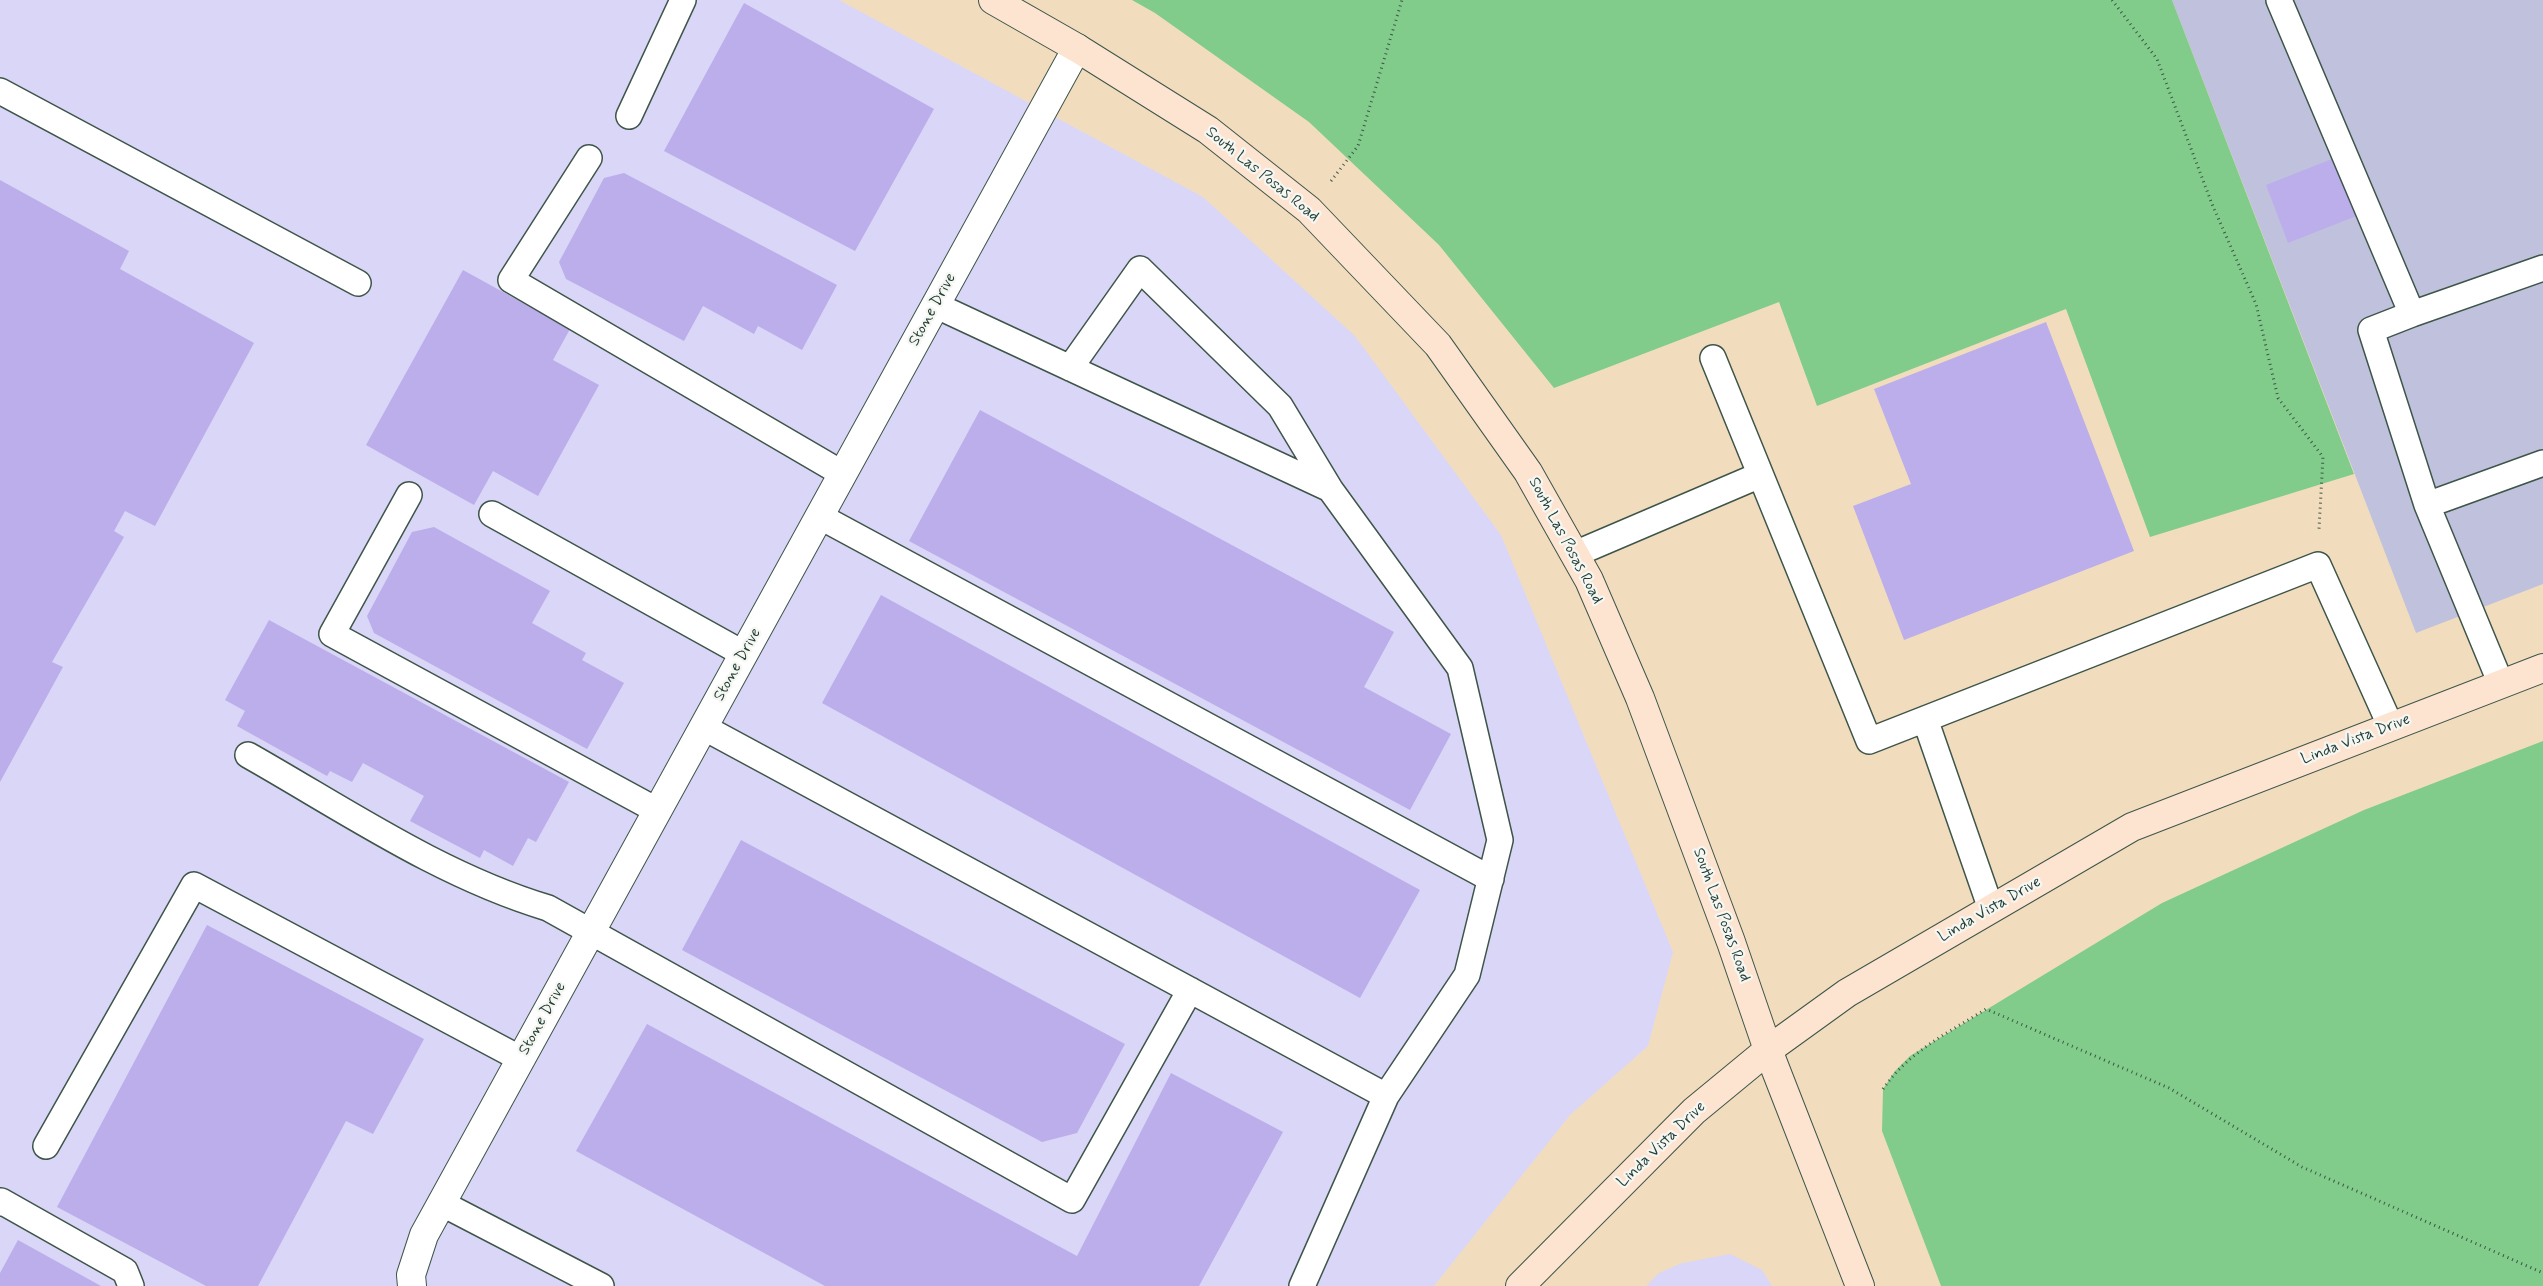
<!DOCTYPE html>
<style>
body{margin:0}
canvas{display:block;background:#f1ddbe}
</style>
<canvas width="2543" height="1286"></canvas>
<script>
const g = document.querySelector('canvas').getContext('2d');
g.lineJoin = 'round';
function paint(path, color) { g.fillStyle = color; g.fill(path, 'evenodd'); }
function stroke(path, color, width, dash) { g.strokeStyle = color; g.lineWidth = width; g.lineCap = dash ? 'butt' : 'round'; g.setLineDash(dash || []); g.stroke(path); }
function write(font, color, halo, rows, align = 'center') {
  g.font = font + ' Mynerve,sans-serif'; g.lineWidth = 4.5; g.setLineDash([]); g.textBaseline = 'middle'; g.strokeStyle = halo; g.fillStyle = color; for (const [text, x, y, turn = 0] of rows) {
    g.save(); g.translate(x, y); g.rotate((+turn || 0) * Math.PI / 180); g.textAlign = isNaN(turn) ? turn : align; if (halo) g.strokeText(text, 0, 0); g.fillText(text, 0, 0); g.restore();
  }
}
const built = new Path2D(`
 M0,0H839L1203,197L1355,336L1501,535L1673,952L1648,1046L1570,1115L1434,1286H0Z
 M1730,1254L1762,1270L1772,1286H1646L1659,1273L1682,1263Z`);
const industrial = new Path2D(`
 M2172,0H2543V584L2416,633Z`);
const green = new Path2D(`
 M1132,0H2172L2354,474L2150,537L2066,309L1817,406L1779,302L1554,388L1439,245L1309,122L1155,13Z
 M2543,741V1286H1941L1882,1131L1883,1089L1895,1071L1910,1056L2162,903L2364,810Z`);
const building = new Path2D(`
 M744,3L934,109L855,251L664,151Z
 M2342,155L2364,213L2288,243L2266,185Z
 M624,173L837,285L802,350L758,326L754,334L703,306L684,341L566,279L559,262L604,178Z
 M0,180L129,251L120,269L254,343L155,526L125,511L114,531L124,537L52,662L63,667L0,782Z
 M463,270L570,329L553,360L599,385L538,496L493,471L474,505L366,445Z
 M2046,322L2134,551L1904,640L1853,506L1911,484L1874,389Z
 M980,410L1394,632L1364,687L1451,734L1410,810L909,541Z
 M434,527L550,591L532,623L586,653L582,660L624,683L587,749L374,633L367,616L412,532Z
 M881,595L1420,890L1360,998L822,703Z
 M269,620L569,782L536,842L528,838L513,866L484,850L480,858L410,821L424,796L363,763L352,782L330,771L327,776L237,726L245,711L225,700Z
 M741,840L1125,1044L1077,1133L1042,1142L682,950Z
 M207,925L424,1039L373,1134L346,1121L258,1286H206L57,1207Z
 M647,1024L1077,1256L1171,1073L1283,1132L1199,1286H825L576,1151Z
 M18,1240L101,1286H0V1273Z`);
const path = new Path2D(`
 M2112,0L2157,59L2212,204L2256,304L2278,398L2323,457L2319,529
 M1331,181L1358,146L1402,0
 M1883,1089C1909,1051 1948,1033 1986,1009L2169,1088L2302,1167L2543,1273`);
const lane = new Path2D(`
 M2279,0L2412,314L2543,268
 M0,91L358,283
 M629,116L683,0
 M589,158L511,280L843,474
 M935,305L1330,489L1460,668L1500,840L1467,975L1386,1096
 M2412,314L2371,330L2427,505
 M1713,358L1869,741L2318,565L2391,727
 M1070,368L1140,269L1280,406L1330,489
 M409,495L332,634L658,811
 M492,514L744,654
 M819,516L1491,879
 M1575,554L1760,475
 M2501,684L2427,505L2543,463
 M1925,719L1991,909
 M703,727L1386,1096L1302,1286
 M248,755C345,810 441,876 548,908L1072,1200L1190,990
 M46,1146L194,885L521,1059
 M0,1203L1,1201L125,1271L131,1286
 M441,1203L601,1286`);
const street = new Path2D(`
 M412,1286L411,1275L424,1235L1077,48`);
const secondary = new Path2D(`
 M993,0L1077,48L1208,130L1309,210L1438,345L1528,472L1589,580L1640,698L1731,942L1768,1050L1860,1286
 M1520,1286L1694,1111L1768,1050L1847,993L2132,827L2543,668`);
const streetNames = [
 ["South Las Posas Road",1262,175,39],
 ["Stone Drive",933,310,-61],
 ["South Las Posas Road",1565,541,62],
 ["Stone Drive",738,665,-61],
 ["Linda Vista Drive",2356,740,-21],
 ["Linda Vista Drive",1990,910,-30],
 ["South Las Posas Road",1721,915,70],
 ["Stone Drive",543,1019,-61],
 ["Linda Vista Drive",1662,1145,-44]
];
paint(built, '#dad6f7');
paint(industrial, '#c0c2dd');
paint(green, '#81cc8a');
paint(building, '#bcaeea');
stroke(lane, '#3e5549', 28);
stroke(street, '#3e5549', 30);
stroke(secondary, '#3e5549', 30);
stroke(path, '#3e5549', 3, [1, 4]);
stroke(lane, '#fff', 25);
stroke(street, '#fff', 28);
stroke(secondary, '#fde4d1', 28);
write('16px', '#1f3d34', '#f6f6f2', streetNames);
</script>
